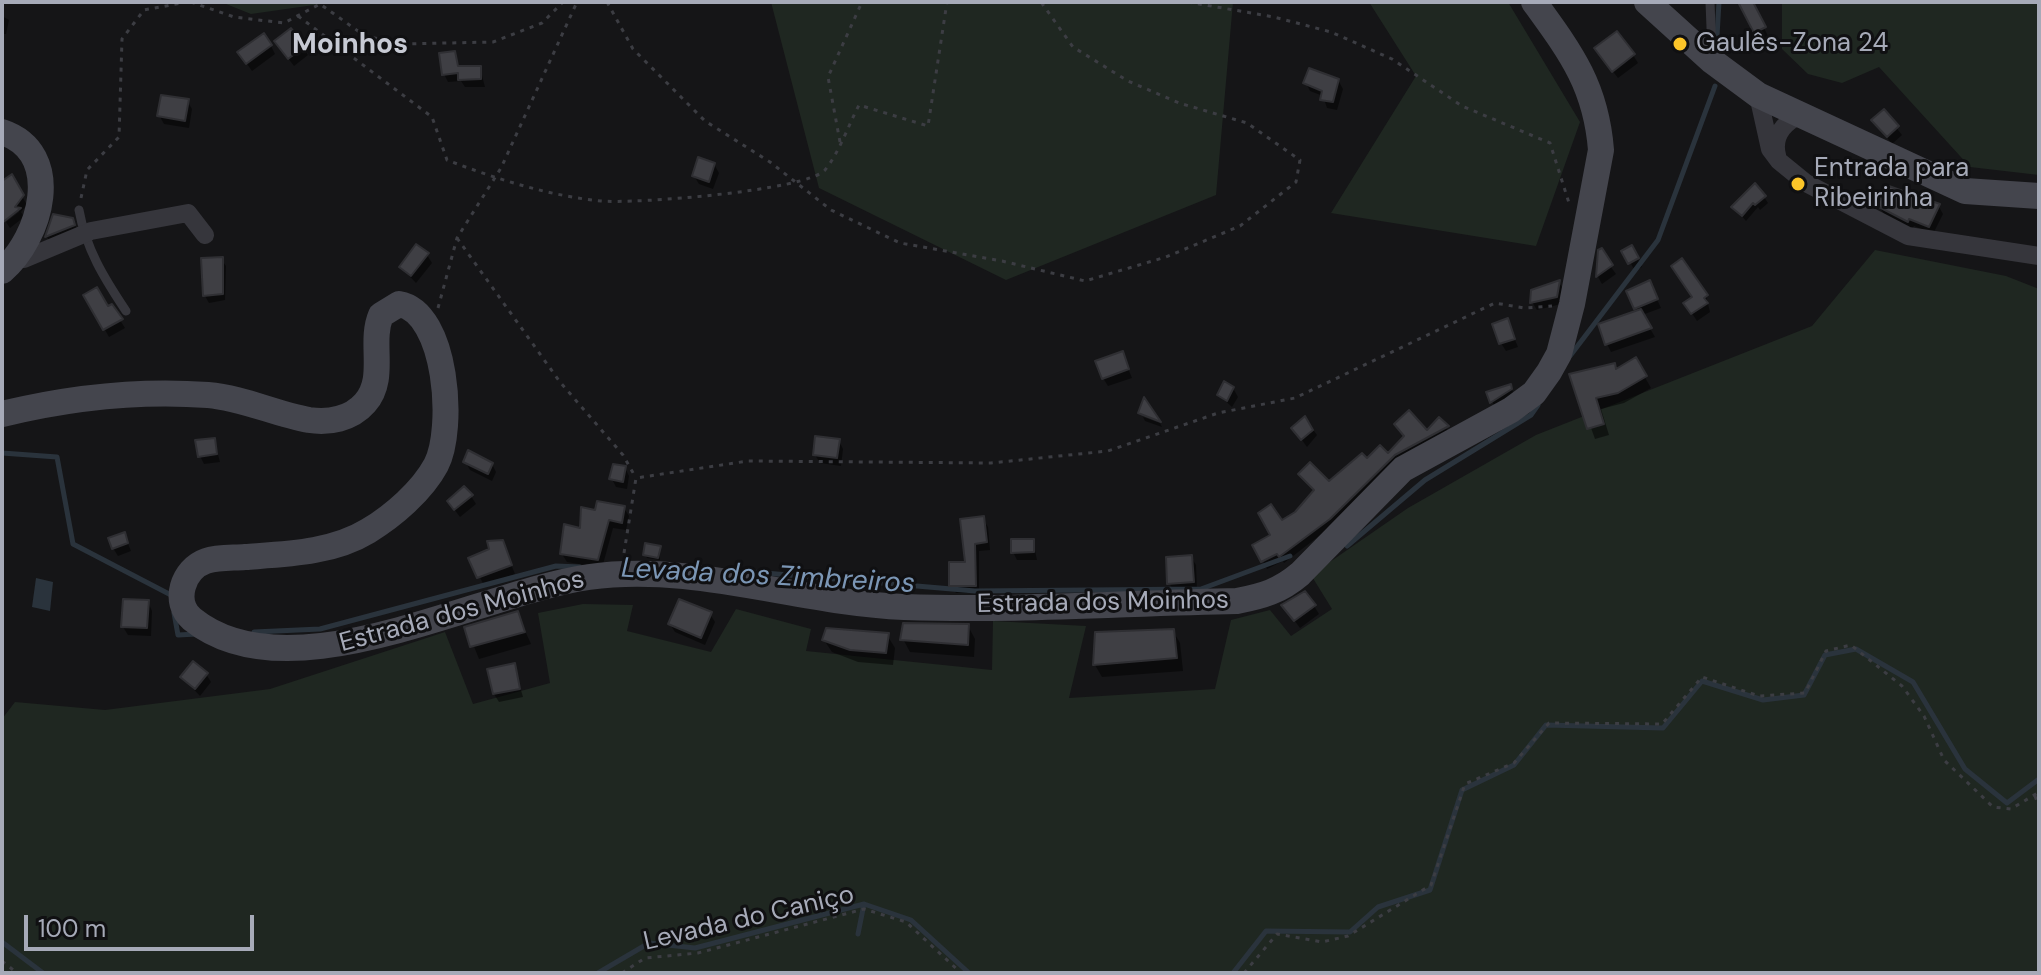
<!DOCTYPE html>
<meta charset="utf-8">
<style>
body{margin:0}
#map{position:relative;width:2041px;height:975px;overflow:hidden;background:#151517;font-family:"DM Sans",sans-serif}
canvas{display:block}
.frame{position:absolute;inset:0;border:4px solid #a6aab8;pointer-events:none}
.scale{position:absolute;left:24px;top:915px;width:230px;height:36px;box-sizing:border-box;border:4px solid #a6aab8;border-top:0;padding-left:10px;font-size:24px;line-height:28px;white-space:nowrap;color:#a6aab8;-webkit-text-stroke:6px #101012;paint-order:stroke}
</style>
<div id="map">
<canvas width="2041" height="975"></canvas>
<div class="frame"></div>
<div class="scale">100 m</div>
</div>
<script>
const g = document.querySelector('canvas').getContext('2d');
g.lineJoin = 'round';
function paint(path, color) { g.fillStyle = color; g.fill(path, 'evenodd'); }
function stroke(path, color, width, dash) { g.strokeStyle = color; g.lineWidth = width; g.lineCap = dash ? 'butt' : 'round'; g.setLineDash(dash || []); g.stroke(path); }
function write(font, color, halo, rows, align = 'center') {
  g.font = font + ' "DM Sans",sans-serif'; g.lineWidth = 6; g.setLineDash([]); g.textBaseline = 'middle'; g.strokeStyle = halo; g.fillStyle = color; for (const [text, x, y, turn = 0] of rows) {
    g.save(); g.translate(x, y); g.rotate((+turn || 0) * Math.PI / 180); g.textAlign = isNaN(turn) ? turn : align; if (halo) g.strokeText(text, 0, 0); g.fillText(text, 0, 0); g.restore();
  }
}
const green = new Path2D(`
 M221,2H335L251,14Z
 M771,2H1233L1216,195L1006,280L819,188Z
 M1369,2H1508L1580,122L1536,246L1331,213L1416,76Z
 M1782,2H2039V175L1970,167L1879,67L1842,83L1808,74L1782,49Z
 M1875,250L2006,276L2039,289V973H2V719L15,702L105,710L270,689L445,632L473,704L550,683L538,613L583,604L633,605L627,631L711,652L736,609L811,629L806,651L992,670L993,621L1086,626L1069,698L1215,689L1231,620L1270,610L1291,636L1332,609L1311,575L1408,508L1536,435L1812,326Z`);
const water = new Path2D(`
 M36,578L53,582L50,611L32,607Z`);
const shadow = new Path2D(`
 M1740,2H1751L1768,36L1760,40Z
 M2,16L9,20L6,34H2Z
 M271,46L275,54L252,71L245,61Z
 M303,47L308,55L294,66L281,49Z
 M454,53L460,68H480L485,87H465L461,81L448,82L444,74Z
 M1633,55L1638,63L1618,78L1602,57Z
 M1338,80L1343,89L1337,110L1327,108L1323,96L1310,91L1306,83Z
 M187,101L192,109L189,128L164,124L159,115Z
 M1884,112L1902,135L1892,144L1874,121Z
 M714,164L719,173L713,189L699,184L694,176Z
 M11,177L27,205L21,212L24,217L10,228L6,222L19,212V207L4,219L2,215V183Z
 M1764,197L1768,203L1760,210L1758,207L1746,221L1734,207Z
 M1938,205L1943,214L1933,234L1914,226L1912,229L1884,214L1879,206Z
 M54,217L72,220L77,229L52,244L47,237Z
 M1632,247L1642,267L1635,271L1624,251Z
 M1600,252L1616,274L1602,284L1598,277Z
 M427,255L432,263L416,283L401,267Z
 M221,259L226,266L225,300L209,303L205,296Z
 M1559,283L1564,290L1561,304L1537,310L1532,302Z
 M1653,291L1661,308L1642,315L1655,337L1611,352L1607,344L1638,312L1628,292Z
 M86,296L108,308L111,306L125,328L109,337Z
 M1706,296L1710,312L1697,321L1686,304Z
 M1507,321L1518,347L1506,351L1501,343Z
 M1122,354L1132,378L1108,386L1103,378Z
 M1635,360L1651,388L1624,403L1601,409L1609,435L1595,439L1572,375L1617,371Z
 M1510,386L1514,394L1496,410L1489,394Z
 M1233,388L1238,397L1232,407L1219,395Z
 M1143,417L1160,423L1162,427L1145,421Z
 M1305,419L1317,435L1307,447L1294,429Z
 M1439,420L1451,434L1284,563L1283,561L1267,569L1255,545L1273,536L1315,492L1301,475L1329,483L1367,461L1388,455L1426,433Z
 M214,440L220,462L204,464L200,456Z
 M839,441L843,449L841,466L820,463L815,455Z
 M465,461L492,464L496,472L492,481L470,470Z
 M625,468L629,476L627,489L616,487L612,479Z
 M471,496L476,504L460,517L454,509Z
 M624,508L629,516L626,530L613,528L602,568L567,562L562,554L597,512Z
 M983,519L988,527L990,550L979,551V593H956L951,585L967,564Z
 M124,534L131,551L118,556L113,548Z
 M1033,541L1037,560H1017L1013,552Z
 M502,542L515,574L484,585L470,559Z
 M659,548L660,560L647,558L645,554Z
 M1191,557L1196,565L1197,590L1174,591L1169,583Z
 M148,602L152,611L151,636L128,635L123,627Z
 M1314,606L1319,614L1300,628L1289,613Z
 M517,613L531,644L479,659L467,629Z
 M710,614L715,622L705,645L675,632L670,624Z
 M968,626L975,639L974,657L910,652L903,639Z
 M1173,631L1180,643L1183,671L1102,677L1095,665Z
 M887,635L895,648L893,665L858,662L832,652L824,640Z
 M514,666L523,697L499,702L494,694Z
 M206,674L211,682L200,696L182,677Z`);
const stream = new Path2D(`
 M1716,53L1719,2
 M1570,356L1658,240L1715,86
 M2,453L57,457L73,544L171,595L172,599
 M1347,546L1425,480L1531,415L1538,405
 M730,570L975,591L1201,589L1290,556
 M174,613L178,635L197,634
 M254,632L320,629L556,566L580,567
 M858,934L864,904
 M2,942L43,973
 M598,973L649,943L695,948L864,904L911,920L969,973
 M1233,973L1266,931L1350,932L1378,907L1430,890L1462,790L1514,765L1546,725L1663,728L1702,681L1763,700L1804,695L1825,655L1856,649L1913,682L1965,769L2007,803L2039,779`);
const building = new Path2D(`
 M1738,2H1753L1766,27L1754,33Z
 M291,28L305,46L288,59L274,41Z
 M1617,31L1635,54L1612,72L1594,48Z
 M264,33L272,45L246,64L237,52Z
 M455,51L458,66H481V79L458,80V73L442,75L439,53Z
 M1309,68L1339,79L1333,102L1320,100L1322,91L1303,83Z
 M161,95L189,99L185,121L157,116Z
 M1884,109L1899,126L1887,137L1871,120Z
 M698,157L715,163L709,182L692,176Z
 M12,174L24,195L15,207L21,208L2,223V181Z
 M1755,183L1766,196L1755,205L1753,203L1742,216L1731,207Z
 M1886,185L1940,204L1929,227L1909,219L1908,222L1877,206Z
 M53,214L73,218L75,225L45,237Z
 M416,244L429,253L411,276L399,267Z
 M1632,245L1639,258L1628,264L1621,251Z
 M1602,248L1613,265L1596,277L1598,250Z
 M223,257V294L203,296L201,258Z
 M1682,258L1708,295L1704,298L1708,303L1691,314L1683,303L1692,297L1671,266Z
 M1560,280L1557,297L1530,303L1531,290Z
 M1650,280L1658,299L1634,309L1626,291Z
 M97,287L108,306L112,304L123,319L103,330L83,295Z
 M1641,309L1652,328L1605,345L1598,324Z
 M1508,318L1515,339L1499,344L1492,324Z
 M1123,351L1129,369L1102,379L1095,361Z
 M1636,357L1647,376L1618,393L1596,398L1604,424L1587,429L1569,374L1615,363L1616,369Z
 M1224,381L1234,387L1227,401L1217,395Z
 M1511,384L1512,389L1490,403L1486,392Z
 M1144,397L1161,422L1138,413Z
 M1409,410L1427,430L1439,417L1449,426L1395,455L1330,519L1279,557L1277,554L1261,562L1252,545L1270,535L1258,513L1271,504L1282,520L1295,512L1314,490L1298,474L1310,462L1329,481L1362,453L1367,458L1380,445L1388,453L1404,436L1394,424Z
 M1305,416L1313,430L1301,440L1291,428Z
 M815,436L840,439L837,458L813,455Z
 M215,438L217,454L198,457L195,440Z
 M468,450L493,463L488,474L463,462Z
 M613,464L626,466L623,482L609,479Z
 M464,486L473,495L454,510L447,501Z
 M597,501L625,506L622,523L609,520L598,560L560,554L564,524L580,528L581,507L595,510Z
 M984,516L987,542L975,544L976,586H949V562H965L960,519Z
 M125,532L128,543L112,549L108,538Z
 M1011,539H1034V552L1011,553Z
 M503,540L512,565L477,578L468,558L489,549L487,541Z
 M645,543L661,546L658,558L643,555Z
 M1192,555L1194,582L1167,584L1166,557Z
 M1305,591L1316,605L1294,621L1281,605Z
 M123,599L149,600L147,628L121,627Z
 M679,599L712,612L701,638L668,624Z
 M518,611L525,632L470,647L464,627Z
 M903,623L969,624L968,645L900,640Z
 M826,628L889,633L886,653L850,650L822,640Z
 M1174,629L1177,658L1093,665L1095,632Z
 M193,661L208,673L195,689L180,677Z
 M515,663L520,689L493,694L487,669Z`);
const path = new Path2D(`
 M191,2L234,17L284,23L320,4L365,36L402,44L493,42L542,23L563,2
 M607,2L633,49L705,121L770,162L831,210L900,243L1002,261L1085,281L1166,257L1240,226L1296,182L1300,160L1247,123L1179,103L1128,81L1073,47L1041,2
 M1188,2L1274,17L1331,32L1392,59L1462,106L1550,143L1569,203
 M298,16L432,117L447,160C496,179 550,196 601,201C634,204 806,191 825,170C839,153 849,124 859,105L928,126L947,2
 M840,142L828,77L862,2
 M81,198L87,170L119,137L122,39L144,10L187,2
 M457,238L560,382L623,455L636,478
 M438,308L457,238L501,168L577,2
 M624,553L636,478L748,461L991,463L1108,451L1218,413L1295,398L1495,303L1524,308L1552,306
 M2035,796L2039,807
 M2,961L17,973
 M622,973L645,958L698,953L864,909L906,922L961,973
 M1244,973L1277,934L1322,942L1348,936L1431,885L1465,784L1514,763L1549,723L1662,724L1702,677L1759,696L1805,693L1826,651L1851,645L1902,686L1924,716L1944,760L1993,807L2011,809L2039,792`);
const lane = new Path2D(`
 M1710,2L1712,53
 M79,210C86,249 104,278 126,311`);
const street = new Path2D(`
 M1758,95L1770,149L1779,161L1806,183L1908,236L2039,256
 M1777,155C1772,136 1784,123 1800,115
 M16,259H24L91,231L188,213L205,235`);
const secondary = new Path2D(`
 M1647,2L1712,61L1758,95L1965,191L2039,196
 M2,132C65,153 41,238 2,271
 M2,414C68,398 140,390 208,395C243,398 275,414 309,420C329,423 351,419 365,403C387,378 369,343 381,315L399,304C447,312 455,429 436,465C422,491 393,516 368,531C332,553 286,554 245,557C232,558 218,557 206,561C183,569 172,602 192,619C289,698 478,593 589,577C694,562 799,603 904,607C1014,611 1126,603 1237,601C1263,596 1280,591 1300,574L1403,469L1511,410L1534,393L1549,372L1559,354L1572,304L1601,150C1596,86 1571,53 1534,2`);
const markers = [
 [1680,44,8,"#fcc529"],
 [1798,184,8,"#fcc529"]
];
const poiNames = [
 ["Gaulês-Zona 24",1696,44],
 ["Entrada para",1814,169],
 ["Ribeirinha",1814,199]
];
const streetNames = [
 ["Estrada dos Moinhos",1103,603,-1],
 ["Estrada dos Moinhos",462,612,-15],
 ["Levada do Caniço",749,919,-13]
];
const neighbourhoodNames = [
 ["Moinhos",350,46]
];
const waterNames = [
 ["Levada dos Zimbreiros",768,577,3]
];
paint(green, '#1f2721');
paint(water, '#2a333c');
paint(shadow, '#0007');
stroke(stream, '#2a333c', 5);
paint(building, '#3f3f44');
stroke(building, '#2f2f33', 2);
stroke(path, '#3c3d43', 3, [4, 6]);
stroke(lane, '#36363c', 9);
stroke(street, '#36363c', 18);
stroke(secondary, '#44454d', 26);
for (const [x, y, r, color] of markers) { const dot = new Path2D(); dot.arc(x, y, r, 0, 2 * Math.PI); g.fillStyle = color; g.fill(dot); stroke(dot, '#101012', 3); }
write('26px', '#a6aab8', '#101012', poiNames, 'left');
write('26px', '#a6aab8', '#101012', streetNames);
write('bold 28px', '#c7cad4', '#101012', neighbourhoodNames);
write('italic 28px', '#7b96b5', '#101012', waterNames);
</script>
